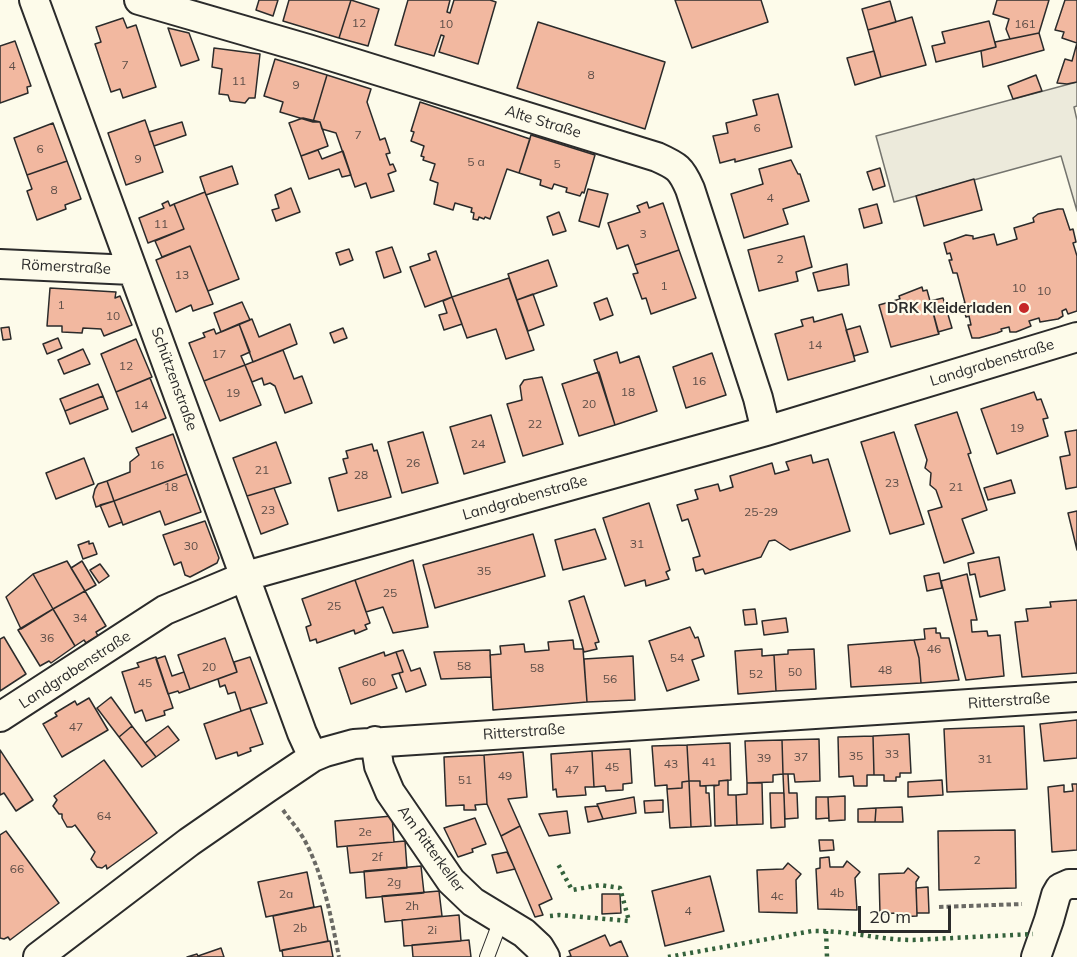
<!DOCTYPE html>
<meta charset="utf-8">
<style>
body{margin:0}
#map{position:relative;width:1077px;height:957px;overflow:hidden;background:#fdfbea;font-family:Mulish,sans-serif}
canvas{display:block}
.scale{position:absolute;left:858px;top:906px;width:93px;height:27px;box-sizing:border-box;border:3px solid #2b2b2b;border-top:0;padding-left:8px;font-size:18px;line-height:21px;white-space:nowrap;color:#2b2b2b;-webkit-text-stroke:4px #fdfbea;paint-order:stroke}
</style>
<div id="map">
<canvas width="1077" height="957"></canvas>
<div class="scale">20 m</div>
</div>
<script>
const g = document.querySelector('canvas').getContext('2d');
g.lineJoin = 'round';
function paint(path, color) { g.fillStyle = color; g.fill(path, 'evenodd'); }
function stroke(path, color, width, dash) { g.strokeStyle = color; g.lineWidth = width; g.lineCap = dash ? 'butt' : 'round'; g.setLineDash(dash || []); g.stroke(path); }
function write(font, color, halo, rows, align = 'center') {
  g.font = font + ' Mulish,sans-serif'; g.lineWidth = 4.5; g.setLineDash([]); g.textBaseline = 'middle'; g.strokeStyle = halo; g.fillStyle = color; for (const [text, x, y, turn = 0] of rows) {
    g.save(); g.translate(x, y); g.rotate((+turn || 0) * Math.PI / 180); g.textAlign = isNaN(turn) ? turn : align; if (halo) g.strokeText(text, 0, 0); g.fillText(text, 0, 0); g.restore();
  }
}
const parking = new Path2D(`
 M1077,82V106L1074,107L1077,120V211L1061,156L894,202L876,136Z`);
const building = new Path2D(`
 M259,0H278L273,16L256,10Z
 M289,0H351L339,38L283,21Z
 M351,0L379,9L368,46L339,38Z
 M408,0H450L447,12L450,13L454,0H490L496,2L478,64L439,52L444,36L441,35L434,56L395,45Z
 M675,0H761L768,22L692,48Z
 M997,0H1049L1039,33L1010,39L1006,29L1009,19L993,14Z
 M1065,0H1077V43L1062,38L1064,32L1055,30Z
 M890,1L896,22L868,30L862,9Z
 M912,17L926,65L881,77L868,30Z
 M123,18L127,28L136,25L156,87L123,98L120,89L111,92L95,44L101,42L96,27Z
 M989,21L996,47L936,62L932,46L945,43L942,32Z
 M538,22L665,62L645,129L517,88Z
 M168,28L189,33L199,60L181,66Z
 M1039,33L1044,50L983,67L981,51L996,47L995,42Z
 M15,41L31,86L27,87L28,93L0,103V46Z
 M1077,43V82L1067,84L1057,83L1065,59L1072,61Z
 M214,48L260,54L255,98H249L245,103L230,101L228,95L219,94L222,69L212,67Z
 M874,51L881,77L855,85L847,58Z
 M275,59L327,75L313,122L280,112L283,102L264,96Z
 M327,75L371,89L367,102L380,140L385,138L390,153L386,154L390,165L393,164L396,171L388,174L394,191L371,198L366,183L355,187L336,133L322,129L320,122H313Z
 M1036,75L1042,91L1013,99L1008,86Z
 M778,94L792,147L735,162V159L720,163L713,136L728,133L726,123L757,115L753,100Z
 M420,102L530,139L519,173L507,169L490,219L485,217L484,219L479,217L478,220L473,219L474,213L471,212L472,208L455,203L453,210L434,204L438,183L430,180L435,164L423,160L424,157L421,156L424,146L411,141L414,132L411,131Z
 M303,118L320,122L328,146L301,156L289,123Z
 M145,120L163,172L126,185L108,133Z
 M182,122L186,135L154,146L149,132Z
 M53,123L67,161L27,175L14,138Z
 M531,135L595,155L584,193L582,192L580,196L566,192L567,188L554,184L552,189L540,185L541,180L519,173Z
 M318,150L322,159L343,151L351,175L342,177L339,169L309,179L301,156Z
 M791,160L798,174H800L809,201L783,209L788,224L744,238L731,194L763,184L759,169Z
 M67,161L81,199L65,205L66,209L37,220L27,191L32,189L27,175Z
 M232,166L238,184L206,195L200,177Z
 M880,168L885,186L873,190L867,172Z
 M974,179L982,210L924,226L916,196Z
 M291,188L300,212L276,221L272,210L279,208L275,195Z
 M588,189L608,194L599,227L579,221Z
 M205,192L239,279L208,291L190,246L162,257L155,241L184,229L174,204Z
 M168,201L170,206L174,204L184,229L148,243L139,218L164,208L162,204Z
 M647,202L649,208L663,203L679,250L635,265L628,245L617,249L608,223L640,212L637,206Z
 M877,204L882,223L864,228L859,209Z
 M1058,209H1063L1070,230L1073,229L1076,242L1073,243L1077,256V311L1068,314L1066,309L1062,311L1063,316L1058,319L1040,322L1039,318L1029,321L1031,326L1016,332H1010L1009,327L1001,329L1002,331L997,333L979,338H972L968,325H971L969,316L966,317L962,304L965,303L957,273H953L949,260H952L950,253L947,254L944,243L966,235L973,236V239L994,234L997,245L1017,239L1014,228L1034,222L1033,218L1038,214Z
 M559,212L566,231L553,235L547,217Z
 M804,236L812,267L796,272L798,281L759,291L748,250Z
 M190,246L213,304L193,311L191,305L176,312L156,260Z
 M392,247L401,272L384,278L376,252Z
 M349,249L353,260L340,265L336,253Z
 M679,250L696,298L651,314L646,298L642,299L633,274L638,273L635,265Z
 M436,251L452,297L425,307L410,267L430,260L428,254Z
 M548,260L557,286L517,300L508,274Z
 M847,264L849,285L818,291L813,273Z
 M509,278L534,350L506,359L496,329L467,338L452,297Z
 M922,287L923,291L927,290L939,334L891,347L879,305L900,299L899,296Z
 M50,288L116,292L115,298L120,296L132,325L104,336L101,329L83,328L82,333L62,332V326H47Z
 M533,294L544,325L528,331L517,300Z
 M452,297L462,324L444,330L439,315L447,313L443,301Z
 M607,298L613,315L600,320L594,303Z
 M943,298L952,328L938,332L930,301Z
 M242,302L250,320L221,332L214,313Z
 M842,314L855,361L788,380L775,334L803,326L801,320L813,317L814,322Z
 M252,319L259,337L290,324L297,344L253,362L239,324Z
 M239,324L250,352L241,356L245,365L204,381L189,343L205,337L203,333L214,329L216,334Z
 M860,326L868,352L854,356L846,330Z
 M9,327L11,339L3,340L1,328Z
 M343,328L347,338L334,343L330,333Z
 M58,338L62,348L47,354L43,344Z
 M136,339L152,377L116,392L101,354Z
 M83,349L90,364L64,374L58,360Z
 M283,350L294,379L302,376L312,403L285,413L275,386L270,383L264,385L262,378L252,382L245,365Z
 M617,352L620,363L639,356L657,411L615,425L594,360Z
 M712,353L726,395L686,408L673,367Z
 M245,365L261,405L220,421L204,381Z
 M599,372L615,425L579,436L562,384Z
 M542,377L563,444L523,456L507,404L522,400L520,386L524,380Z
 M150,378L166,418L132,432L116,392Z
 M98,384L103,396L65,411L60,399Z
 M1034,392L1037,400L1041,399L1048,418L1043,419L1048,436L997,454L981,409Z
 M103,396L108,409L70,424L65,411Z
 M957,412L971,453L968,454L987,510L962,519L974,553L944,563L928,511L942,507L936,490L930,485L931,473L925,468L927,460L915,425Z
 M491,415L505,462L464,474L450,427Z
 M1077,430V487L1066,489L1060,457L1070,455L1065,432Z
 M423,432L438,483L402,493L388,442Z
 M894,432L924,524L890,534L861,442Z
 M173,434L187,474L114,501L107,481L130,472V462L139,455L136,448Z
 M276,442L291,483L247,496L233,458Z
 M372,444L374,451L377,450L391,497L338,511L329,478L347,473L343,459L348,458L346,451Z
 M811,455L813,463L828,459L850,531L790,550L775,540L769,541L761,557L705,574L703,569L696,571L693,558L700,556L688,519L682,521L677,505L698,499L695,490L718,484L720,491L733,487L730,476L772,463L775,474L789,470L786,462Z
 M84,458L94,484L56,499L46,473Z
 M187,474L201,512L165,525L160,511L123,525L114,501Z
 M1011,480L1015,493L988,500L984,488Z
 M107,481L114,501L96,507L93,497L95,489L98,484Z
 M274,488L288,524L261,534L247,496Z
 M114,501L122,522L109,527L100,505Z
 M649,503L670,570L666,572L669,579L646,586L645,580L625,586L603,518Z
 M1077,511V550L1068,513Z
 M205,521L219,558L217,563L190,577L185,575L181,562L174,565L163,535Z
 M595,529L606,559L563,570L555,540Z
 M533,534L545,576L435,608L423,565Z
 M89,541V544L93,543L97,554L83,559L78,545Z
 M999,557L1005,590L980,597L975,574L970,575L968,563Z
 M413,560L428,627L393,633L383,607L366,612L355,580Z
 M67,561L85,591L53,609L33,574Z
 M82,561L96,585L85,591L71,568Z
 M100,564L109,576L99,583L90,570Z
 M939,573L942,588L927,591L924,576Z
 M33,574L53,609L21,629L6,597Z
 M967,574L977,620H971L972,632L987,631L988,636L1000,635L1004,676L966,680L941,581Z
 M355,580L370,623L365,625L367,629L355,634L354,630L317,643L316,639L310,641L306,627L311,625L302,599Z
 M85,591L106,626L96,632L98,636L86,643L84,640L75,646L53,609Z
 M584,596L599,642L595,643L597,649L584,652L569,601Z
 M1077,600V673L1022,677L1015,622L1028,621L1026,609L1051,607L1050,602Z
 M53,609L75,646L51,663L49,661L40,666L18,630Z
 M755,609L757,624L745,625L743,610Z
 M786,618L788,632L764,635L762,621Z
 M690,627L695,638L698,637L704,656L692,660L699,680L667,691L649,641Z
 M936,628V633H940L941,638H949L959,680L921,683L919,658L914,640L925,639L924,629Z
 M4,637L26,674L0,691V639Z
 M225,638L237,672L190,689L178,655Z
 M573,640L574,649H583L587,702L493,710L490,655L501,654L500,646L524,644L525,652L549,650L548,642Z
 M914,640L919,658L921,683L851,687L848,645Z
 M762,649V656L774,655L776,691L738,694L735,651Z
 M814,649L816,689L776,691L774,655L788,654V650Z
 M403,650L411,671L420,668L426,685L406,692L399,673L403,672L396,652Z
 M490,650L491,677L441,679L434,652Z
 M384,652L385,656L396,652L403,672L392,675L397,688L351,704L339,668Z
 M165,656L172,676L184,672L190,689L179,693L178,691L168,694L156,659Z
 M633,656L635,700L587,702L584,659Z
 M156,657L173,708L164,711L165,715L146,721L142,710L135,713L122,672L139,667L137,663Z
 M250,657L267,703L241,711L235,692L228,694L225,685L220,687L218,679L237,672L234,662Z
 M111,697L132,726L119,737L97,708Z
 M89,698L108,730L62,757L43,724L57,716L55,713L75,701L77,705Z
 M250,708L263,744L250,748L251,751L238,756L237,752L216,759L204,724Z
 M1077,720V758L1044,761L1040,724Z
 M132,726L156,757L142,767L119,737Z
 M168,726L179,740L156,757L145,743Z
 M1024,726L1027,789L947,792L944,729Z
 M909,734L911,773H900V777H896V781H884V775H874L873,736Z
 M873,736L874,775H867V786H854L853,776L839,777L838,737Z
 M819,739L820,781L795,782L794,774H783L782,740Z
 M782,740L783,774L773,775V782L747,783L745,741Z
 M730,743L731,780L719,781V785L700,786V781H689L687,745Z
 M687,745L689,781L682,782V788L667,789V785L655,786L652,746Z
 M630,749L632,783L623,784V790L606,791L605,786L594,787L592,751Z
 M0,750L33,800L16,811L4,793L0,795Z
 M592,751L594,787H585L586,795L557,797L556,789L553,790L551,754Z
 M523,752L527,797L508,799L520,826L501,836L487,804L484,755Z
 M484,755L487,804L475,805L476,810H464V805L446,806L444,757Z
 M104,760L157,833L107,869L106,865L102,868L97,867L91,859L95,852L75,825L72,827H67L62,818V814H59L53,806L57,800L54,796Z
 M783,774H788L789,793H797L798,818L785,819Z
 M728,780V795H736L737,825L715,826L714,786L719,785V781Z
 M942,780L943,795L908,797V782Z
 M689,781L691,827L670,828L667,789L682,788V782Z
 M689,781H700V786H706V793H709L711,826L691,827Z
 M747,783H762L763,824L737,825L736,795L747,794Z
 M1072,784H1077V850L1052,852L1048,787L1064,785V792L1073,791Z
 M770,793H784L785,827L771,828Z
 M845,796V820L829,821L828,797Z
 M634,797L636,813L603,819L597,804Z
 M816,797H828L829,818L816,819Z
 M663,800V812L645,813L644,801Z
 M598,806L603,819L588,822L585,807Z
 M902,807L903,822H875L876,808Z
 M876,808L875,822H858V809Z
 M567,811L570,833L549,836L539,814Z
 M392,816L394,842L337,847L335,821Z
 M475,818L486,844L472,849L473,852L458,857L444,828Z
 M520,826L552,899L539,905L543,915L535,917L501,836Z
 M1015,830L1016,888L939,890L938,831Z
 M6,831L59,903L10,940L8,937L4,939L0,938V835Z
 M819,840H833L834,850L820,851Z
 M405,841L407,868L350,873L347,846Z
 M507,852L515,869L497,873L492,855Z
 M829,857L830,867H843L847,861L860,872L855,878L857,910L818,909L816,869L820,868V858Z
 M788,863L801,874L796,880L797,913L759,912L757,870L783,869Z
 M421,866L424,893L366,898L364,871Z
 M908,868L919,877L916,882L917,916L897,917V913L880,914L879,874L904,873Z
 M307,872L314,907L266,917L258,882Z
 M710,876L724,931L665,946L652,891Z
 M928,887L929,913H917L916,888Z
 M439,891L442,916L385,922L382,896Z
 M602,894H620L621,913L602,914Z
 M321,906L328,941L280,951L273,916Z
 M459,915L461,941L404,946L402,920Z
 M605,935L610,946L621,941L628,957H567L571,956L569,951Z
 M469,940L471,957H413L412,945Z
 M330,941L333,957H283L282,950Z
 M221,948L224,957H187L197,954L198,956Z`);
const path = new Path2D(`
 M283,810C290,820 299,830 305,841C324,877 331,917 339,957
 M939,907L1022,904`);
const lane = new Path2D(`
 M487,957L501,920`);
const street = new Path2D(`
 M34,0L302,733L313,757
 M139,0L308,49L657,157C677,166 681,168 690,189L758,398L766,431
 M0,264L132,270
 M0,717L165,610L246,576L766,431L1077,337
 M375,741L379,766L390,792L451,881L473,902L524,933L539,947L545,957
 M38,957L189,842L267,788L313,757L325,752L354,744L1077,697
 M1036,957L1049,920L1056,895L1060,888L1069,884H1077`);
const hedge = new Path2D(`
 M550,916L559,915L629,921L620,888L600,885L572,890L558,864
 M826,931L827,957
 M668,957L812,931C846,930 879,940 913,940L1033,934`);
const markers = [
 [1024,308,6,"#c62828"]
];
const numberNames = [
 ["12",359,23],
 ["10",446,24],
 ["161",1025,24],
 ["7",125,65],
 ["4",12,66],
 ["8",591,75],
 ["11",239,81],
 ["9",296,85],
 ["6",757,128],
 ["7",358,135],
 ["6",40,149],
 ["9",138,159],
 ["5 a",476,162],
 ["5",557,164],
 ["8",54,190],
 ["4",770,198],
 ["11",161,224],
 ["3",643,234],
 ["2",780,259],
 ["13",182,275],
 ["1",664,286],
 ["10",1019,288],
 ["10",1044,291],
 ["1",61,305],
 ["10",113,316],
 ["14",815,345],
 ["17",219,354],
 ["12",126,366],
 ["16",699,381],
 ["18",628,392],
 ["19",233,393],
 ["20",589,404],
 ["14",141,405],
 ["22",535,424],
 ["19",1017,428],
 ["24",478,444],
 ["26",413,463],
 ["16",157,465],
 ["21",262,470],
 ["28",361,475],
 ["23",892,483],
 ["18",171,487],
 ["21",956,487],
 ["23",268,510],
 ["25-29",761,512],
 ["31",637,544],
 ["30",191,546],
 ["35",484,571],
 ["25",390,593],
 ["25",334,606],
 ["34",80,618],
 ["36",47,638],
 ["46",934,649],
 ["54",677,658],
 ["58",464,666],
 ["20",209,667],
 ["58",537,668],
 ["48",885,670],
 ["50",795,672],
 ["52",756,674],
 ["56",610,679],
 ["60",369,682],
 ["45",145,683],
 ["47",76,727],
 ["33",892,754],
 ["35",856,756],
 ["37",801,757],
 ["39",764,758],
 ["31",985,759],
 ["41",709,762],
 ["43",671,764],
 ["45",612,767],
 ["47",572,770],
 ["49",505,776],
 ["51",465,780],
 ["64",104,816],
 ["2e",365,832],
 ["2f",377,857],
 ["2",977,860],
 ["66",17,869],
 ["2g",394,882],
 ["4b",837,893],
 ["2a",286,894],
 ["4c",777,896],
 ["2h",412,906],
 ["4",688,911],
 ["2b",300,928],
 ["2i",432,930]
];
const streetNames = [
 ["Alte Straße",543,122,17],
 ["Römerstraße",66,267,3],
 ["Landgrabenstraße",992,363,-17],
 ["Schützenstraße",174,379,70],
 ["Landgrabenstraße",525,498,-16],
 ["Landgrabenstraße",75,670,-33],
 ["Ritterstraße",1009,701,-4],
 ["Ritterstraße",524,732,-4],
 ["Am Ritterkeller",431,849,54]
];
const poiNames = [
 ["DRK Kleiderladen",1012,308]
];
paint(parking, '#eceadb');
stroke(parking, '#74746e', 1.5);
paint(building, '#f2b8a0');
stroke(building, '#2b2b2b', 1.5);
stroke(lane, '#2b2b2b', 16);
stroke(street, '#2b2b2b', 32);
stroke(path, '#6a6964', 4, [4.5, 3]);
stroke(lane, '#fdfbea', 14);
stroke(street, '#fdfbea', 28);
stroke(hedge, '#34623c', 4.5, [3, 4.5]);
for (const [x, y, r, color] of markers) { const dot = new Path2D(); dot.arc(x, y, r, 0, 2 * Math.PI); g.fillStyle = color; g.fill(dot); stroke(dot, '#fdfbea', 2); }
write('12px', '#5d4e48', null, numberNames);
write('15px', '#2b2b2b', '#fdfbea', streetNames);
write('bold 15px', '#2b2b2b', '#fdfbea', poiNames, 'right');
</script>
